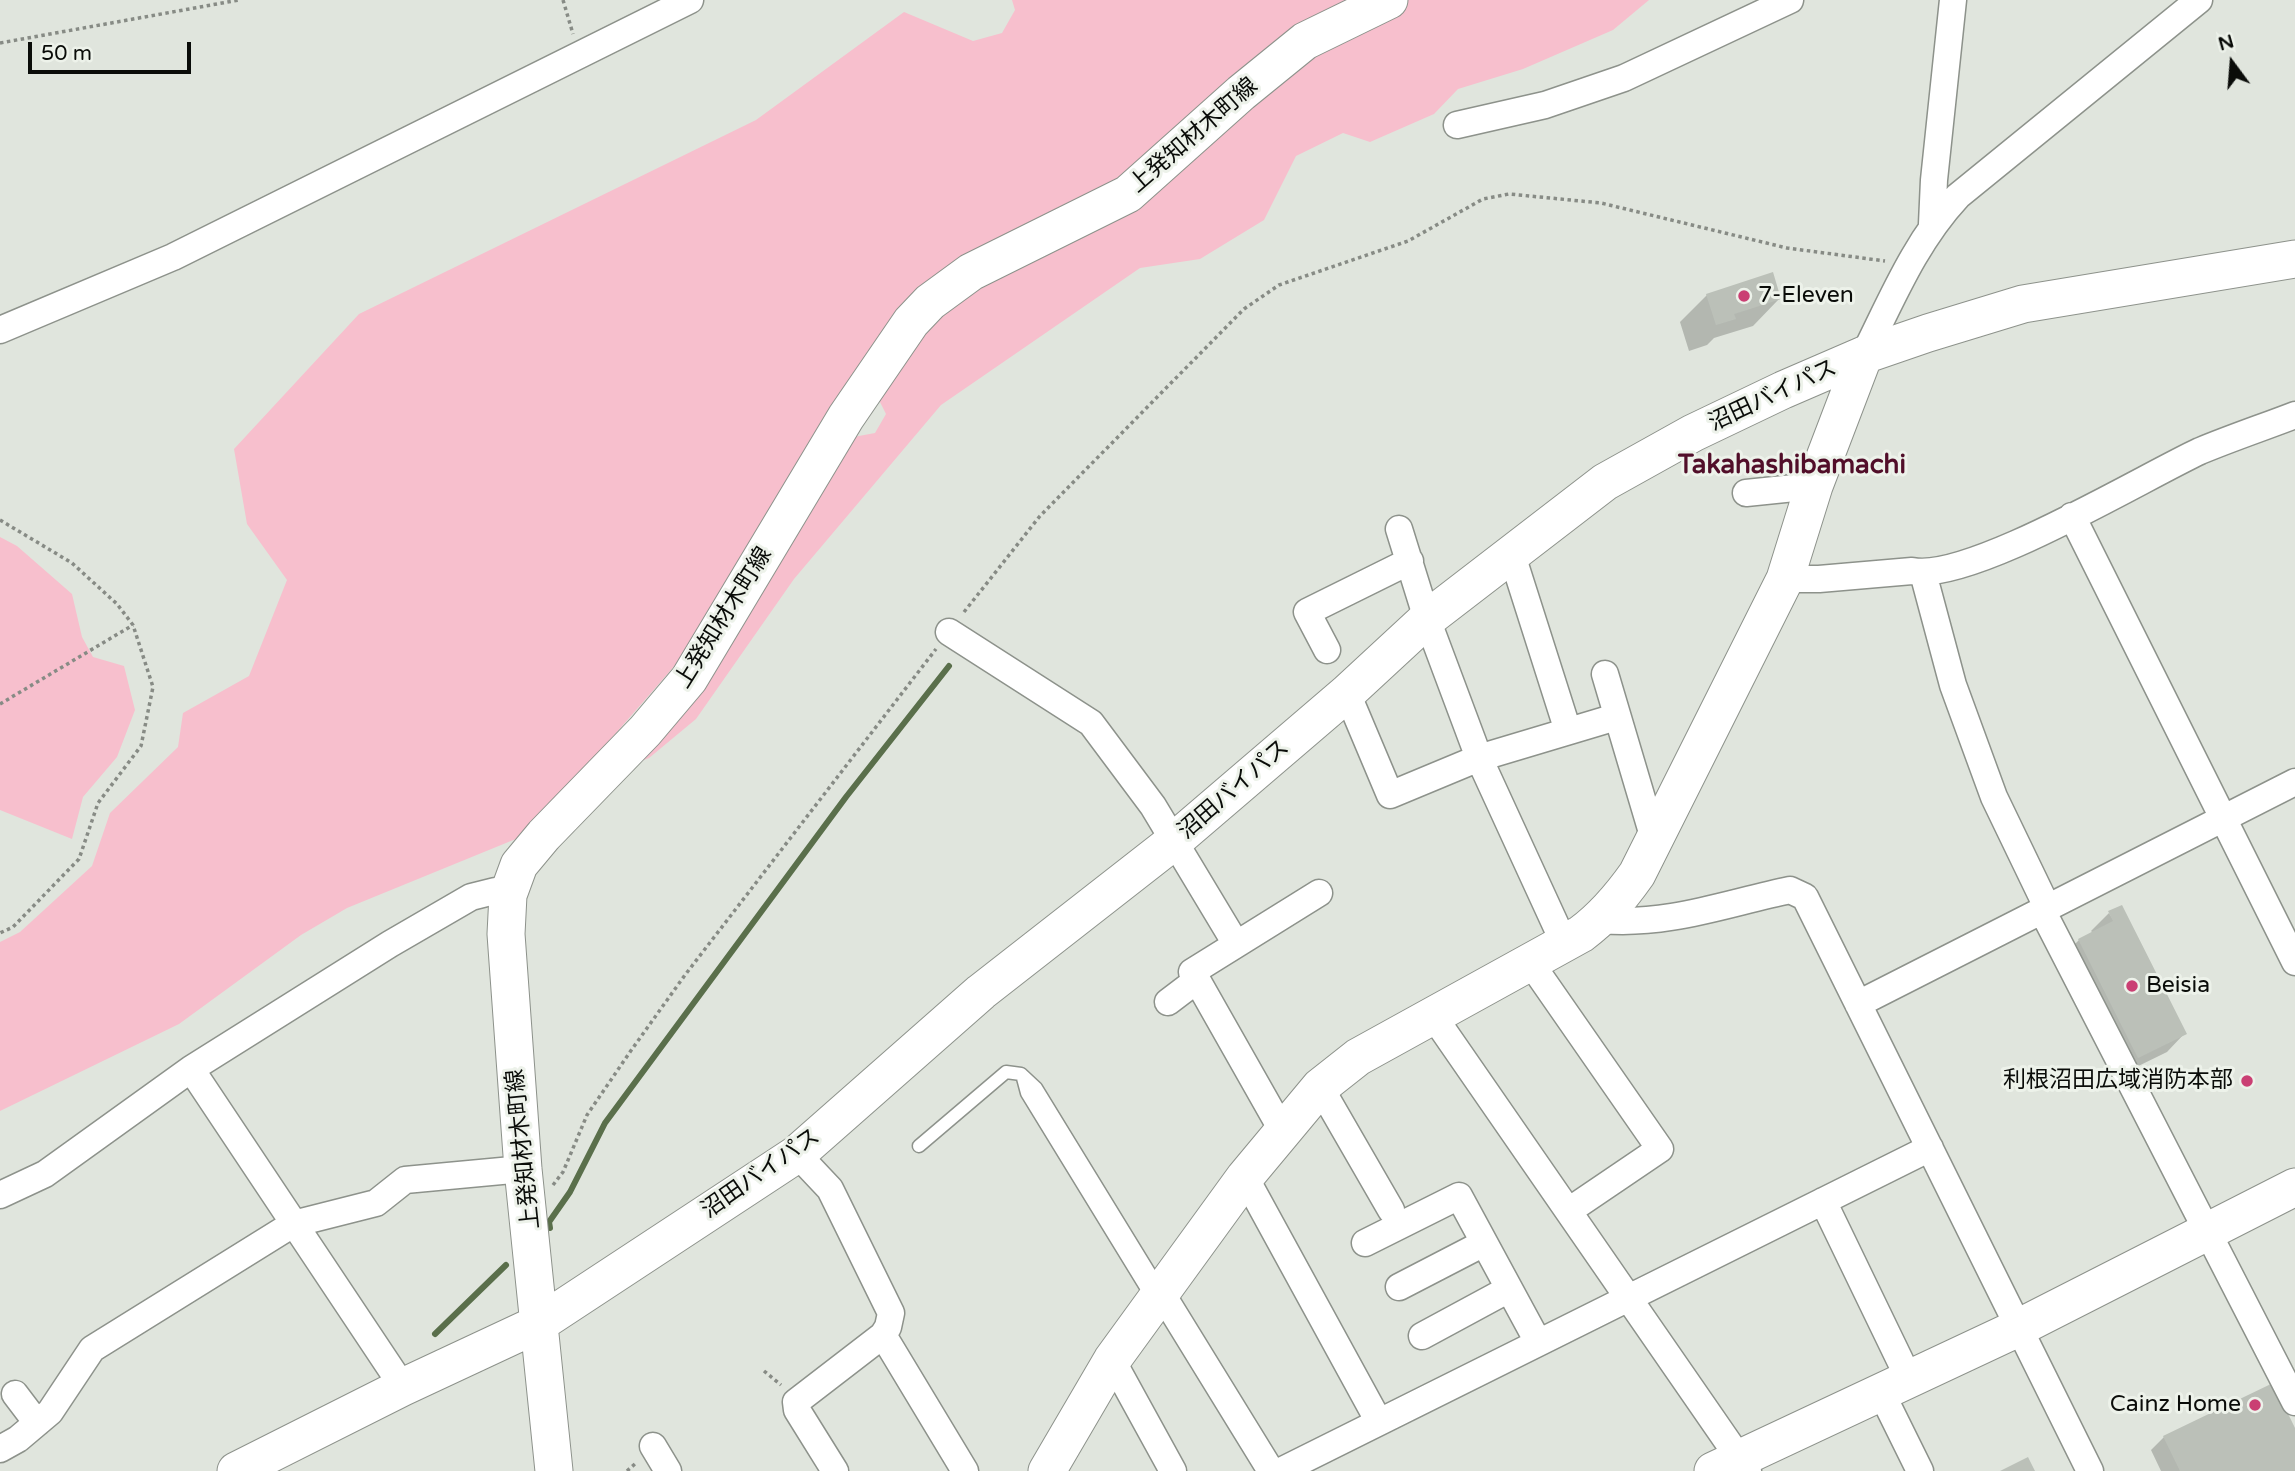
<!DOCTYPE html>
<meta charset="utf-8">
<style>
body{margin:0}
#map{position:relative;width:2295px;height:1471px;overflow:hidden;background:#e0e5dd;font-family:"Varela Round",sans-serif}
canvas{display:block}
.north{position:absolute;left:2197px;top:28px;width:70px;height:70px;-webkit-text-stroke:5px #edf2ea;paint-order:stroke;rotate:344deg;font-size:19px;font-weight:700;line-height:28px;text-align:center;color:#0a0c09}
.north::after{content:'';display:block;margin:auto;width:24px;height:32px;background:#0a0c09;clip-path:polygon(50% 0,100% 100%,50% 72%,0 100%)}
.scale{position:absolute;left:28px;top:42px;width:163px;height:32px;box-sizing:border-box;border:4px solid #0a0c09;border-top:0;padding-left:9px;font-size:21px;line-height:24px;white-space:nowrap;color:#0a0c09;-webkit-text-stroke:5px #edf2ea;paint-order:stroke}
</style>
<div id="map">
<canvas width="2295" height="1471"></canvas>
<div class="north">N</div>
<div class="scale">50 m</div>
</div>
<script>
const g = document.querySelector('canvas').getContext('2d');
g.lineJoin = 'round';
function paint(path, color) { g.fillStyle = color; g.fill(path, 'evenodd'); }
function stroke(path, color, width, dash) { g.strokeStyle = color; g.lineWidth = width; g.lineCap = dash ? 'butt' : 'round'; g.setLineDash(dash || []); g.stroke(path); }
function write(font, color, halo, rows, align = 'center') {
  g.font = font + ' "Varela Round","Noto Sans JP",sans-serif'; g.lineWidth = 6; g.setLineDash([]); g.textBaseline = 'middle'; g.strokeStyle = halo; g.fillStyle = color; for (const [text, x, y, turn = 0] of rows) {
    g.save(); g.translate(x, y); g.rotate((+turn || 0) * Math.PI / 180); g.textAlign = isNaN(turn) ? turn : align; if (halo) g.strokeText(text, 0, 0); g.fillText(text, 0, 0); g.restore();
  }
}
const green = new Path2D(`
 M1012,0H1359L1117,185L972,252L684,655L528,834L347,908L301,935L179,1024L0,1111V942L20,932L92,866L110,813L178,747L183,713L249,676L287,580L247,524L234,449L359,314L756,120L904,12L973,41L1002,33L1015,10Z
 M1407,0H1649L1613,30L1523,69L1458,89L1434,114L1370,142L1343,133L1296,156L1264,220L1200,259L1140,268L941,405L794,579L696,719L649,758L628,766L848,438L875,433L886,414L875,392L899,354L969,285L1208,138L1253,107L1285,70L1357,37Z
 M0,537L17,546L72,594L82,637L93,657L124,666L135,710L117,757L83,797L72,839L0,810Z`);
const shadow = new Path2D(`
 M1707,295L1779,299L1753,326L1714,338L1707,345L1689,351L1680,322Z
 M2109,913L2185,1033L2167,1052L2120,1075L2061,958L2079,940L2093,933L2091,931Z
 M2295,1432V1471H2161L2151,1450L2164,1437Z`);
const stream = new Path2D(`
 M550,1228L549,1222L570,1192L605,1123L846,797L949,666
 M435,1334L506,1265`);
const building = new Path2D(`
 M1773,272L1781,299L1734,314L1736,319L1716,325L1706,294Z
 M2122,905L2187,1034L2138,1058L2078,939L2113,921L2108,911Z
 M2273,1383L2295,1428V1471H2180L2163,1436Z
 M2028,1457L2035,1471H2000Z`);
const path = new Path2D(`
 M563,0L573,34
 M0,43L239,0
 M0,520L72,563L117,604L133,625L153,687L141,746L98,803L79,859L13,927L0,933
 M964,612L1040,516L1244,309L1279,285L1408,241L1483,199L1509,194L1601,203L1787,248L1885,261
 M0,704L133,625
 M553,1185L563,1172L587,1115L630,1052L685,975L936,649
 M764,1371L781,1385
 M627,1471L636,1463`);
const lane = new Path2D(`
 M1023,1078L1027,1093L1152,1297
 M919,1146L1006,1072L1021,1074L1036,1088L1158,1287`);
const street = new Path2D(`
 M1457,125L1545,105L1624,78L1790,0
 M1932,224L1934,180L1953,0
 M0,330L173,257L690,0
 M1864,355C1892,299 1915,242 1958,196L2199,0
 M1746,493L1814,486
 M2072,516L2295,962
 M1399,529L1427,619L1479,758L1564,943
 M1511,552L1568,731
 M1923,573L1953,685L1994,797L2047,907
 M1785,579H1819L1912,571C1970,582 2140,479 2200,451C2231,438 2264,427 2295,415
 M949,632L1091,723L1153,806L1236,944
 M1327,650L1307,612L1410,561
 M1605,674L1654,839
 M1347,693L1390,795L1479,758L1616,717
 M2042,910L2295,1402
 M1601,920C1668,926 1727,903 1790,890L1805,897L2090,1471
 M1530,962L1660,1149L1570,1210
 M1197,980L1282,1130
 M1168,1002L1197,980L1192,972L1319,893
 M1858,1004L2295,782
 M1434,1017L1748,1471
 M191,1069L403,1387
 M1320,1087L1391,1210
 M797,1154L830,1189L891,1313L888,1327L883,1335L796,1402L797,1410L835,1471
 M1245,1177L1379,1422
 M0,1195L45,1174L191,1069L390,944L471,897L495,891L508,895
 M1823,1201L1909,1379
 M1365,1243L1459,1196L1538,1342
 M1399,1287L1484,1243
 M1162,1294L1271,1471
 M883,1335L965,1471
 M1422,1336L1509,1289
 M1112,1360L1173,1471
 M1881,1392L1920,1471
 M15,1394L37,1423
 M653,1446L668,1471
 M0,1449L18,1439L50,1412L92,1349L293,1224L376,1203L405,1180L523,1169
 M1281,1471L1930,1148`);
const secondary = new Path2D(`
 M236,1471L403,1387L540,1323L797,1154L981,992L1173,842L1347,693L1427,619L1605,482L1693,433L1783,390L1864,355L1928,333L2023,304L2295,259
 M554,1471L523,1169L506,934L508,895L519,865L544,835L645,731L689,679L846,417L911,322L930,302L971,272L1128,194L1241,93L1305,41L1389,0
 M1047,1471L1112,1360L1245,1177L1320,1087L1358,1057L1581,934C1604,917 1620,898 1637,874L1785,579L1814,486L1864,355
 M1713,1471L2018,1328L2295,1187`);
const markers = [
 [1744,296,7,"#ca3f73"],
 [2132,986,7,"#ca3f73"],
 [2247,1081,7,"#ca3f73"],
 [2255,1405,7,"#ca3f73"]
];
const streetNames = [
 ["上発知材木町線",1194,136,-41],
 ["沼田バイパス",1773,396,-25],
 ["上発知材木町線",724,618,-58],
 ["沼田バイパス",1234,790,-41],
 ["上発知材木町線",524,1149,-96],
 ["沼田バイパス",761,1174,-35]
];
const poiNames = [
 ["7-Eleven",1758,296],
 ["Beisia",2146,986],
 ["利根沼田広域消防本部",2233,1081,"right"],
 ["Cainz Home",2241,1405,"right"]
];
const quarterNames = [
 ["Takahashibamachi",1792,466]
];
paint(green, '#f7bfcd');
paint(shadow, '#0003');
stroke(stream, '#5a6f4b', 6);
paint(building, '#bbc0b8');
stroke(lane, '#8d928b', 15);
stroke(street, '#8d928b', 29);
stroke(secondary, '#8d928b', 39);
stroke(path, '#878b85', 3.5, [3.5, 3.5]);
stroke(lane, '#fff', 12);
stroke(street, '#fff', 26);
stroke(secondary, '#fff', 37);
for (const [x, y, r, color] of markers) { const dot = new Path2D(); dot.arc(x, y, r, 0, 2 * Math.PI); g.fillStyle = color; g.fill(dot); stroke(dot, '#edf2ea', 2.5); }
write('23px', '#0a0c09', '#edf2ea', streetNames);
write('23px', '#0a0c09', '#edf2ea', poiNames, 'left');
write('bold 26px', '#510e29', '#edf2ea', quarterNames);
</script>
